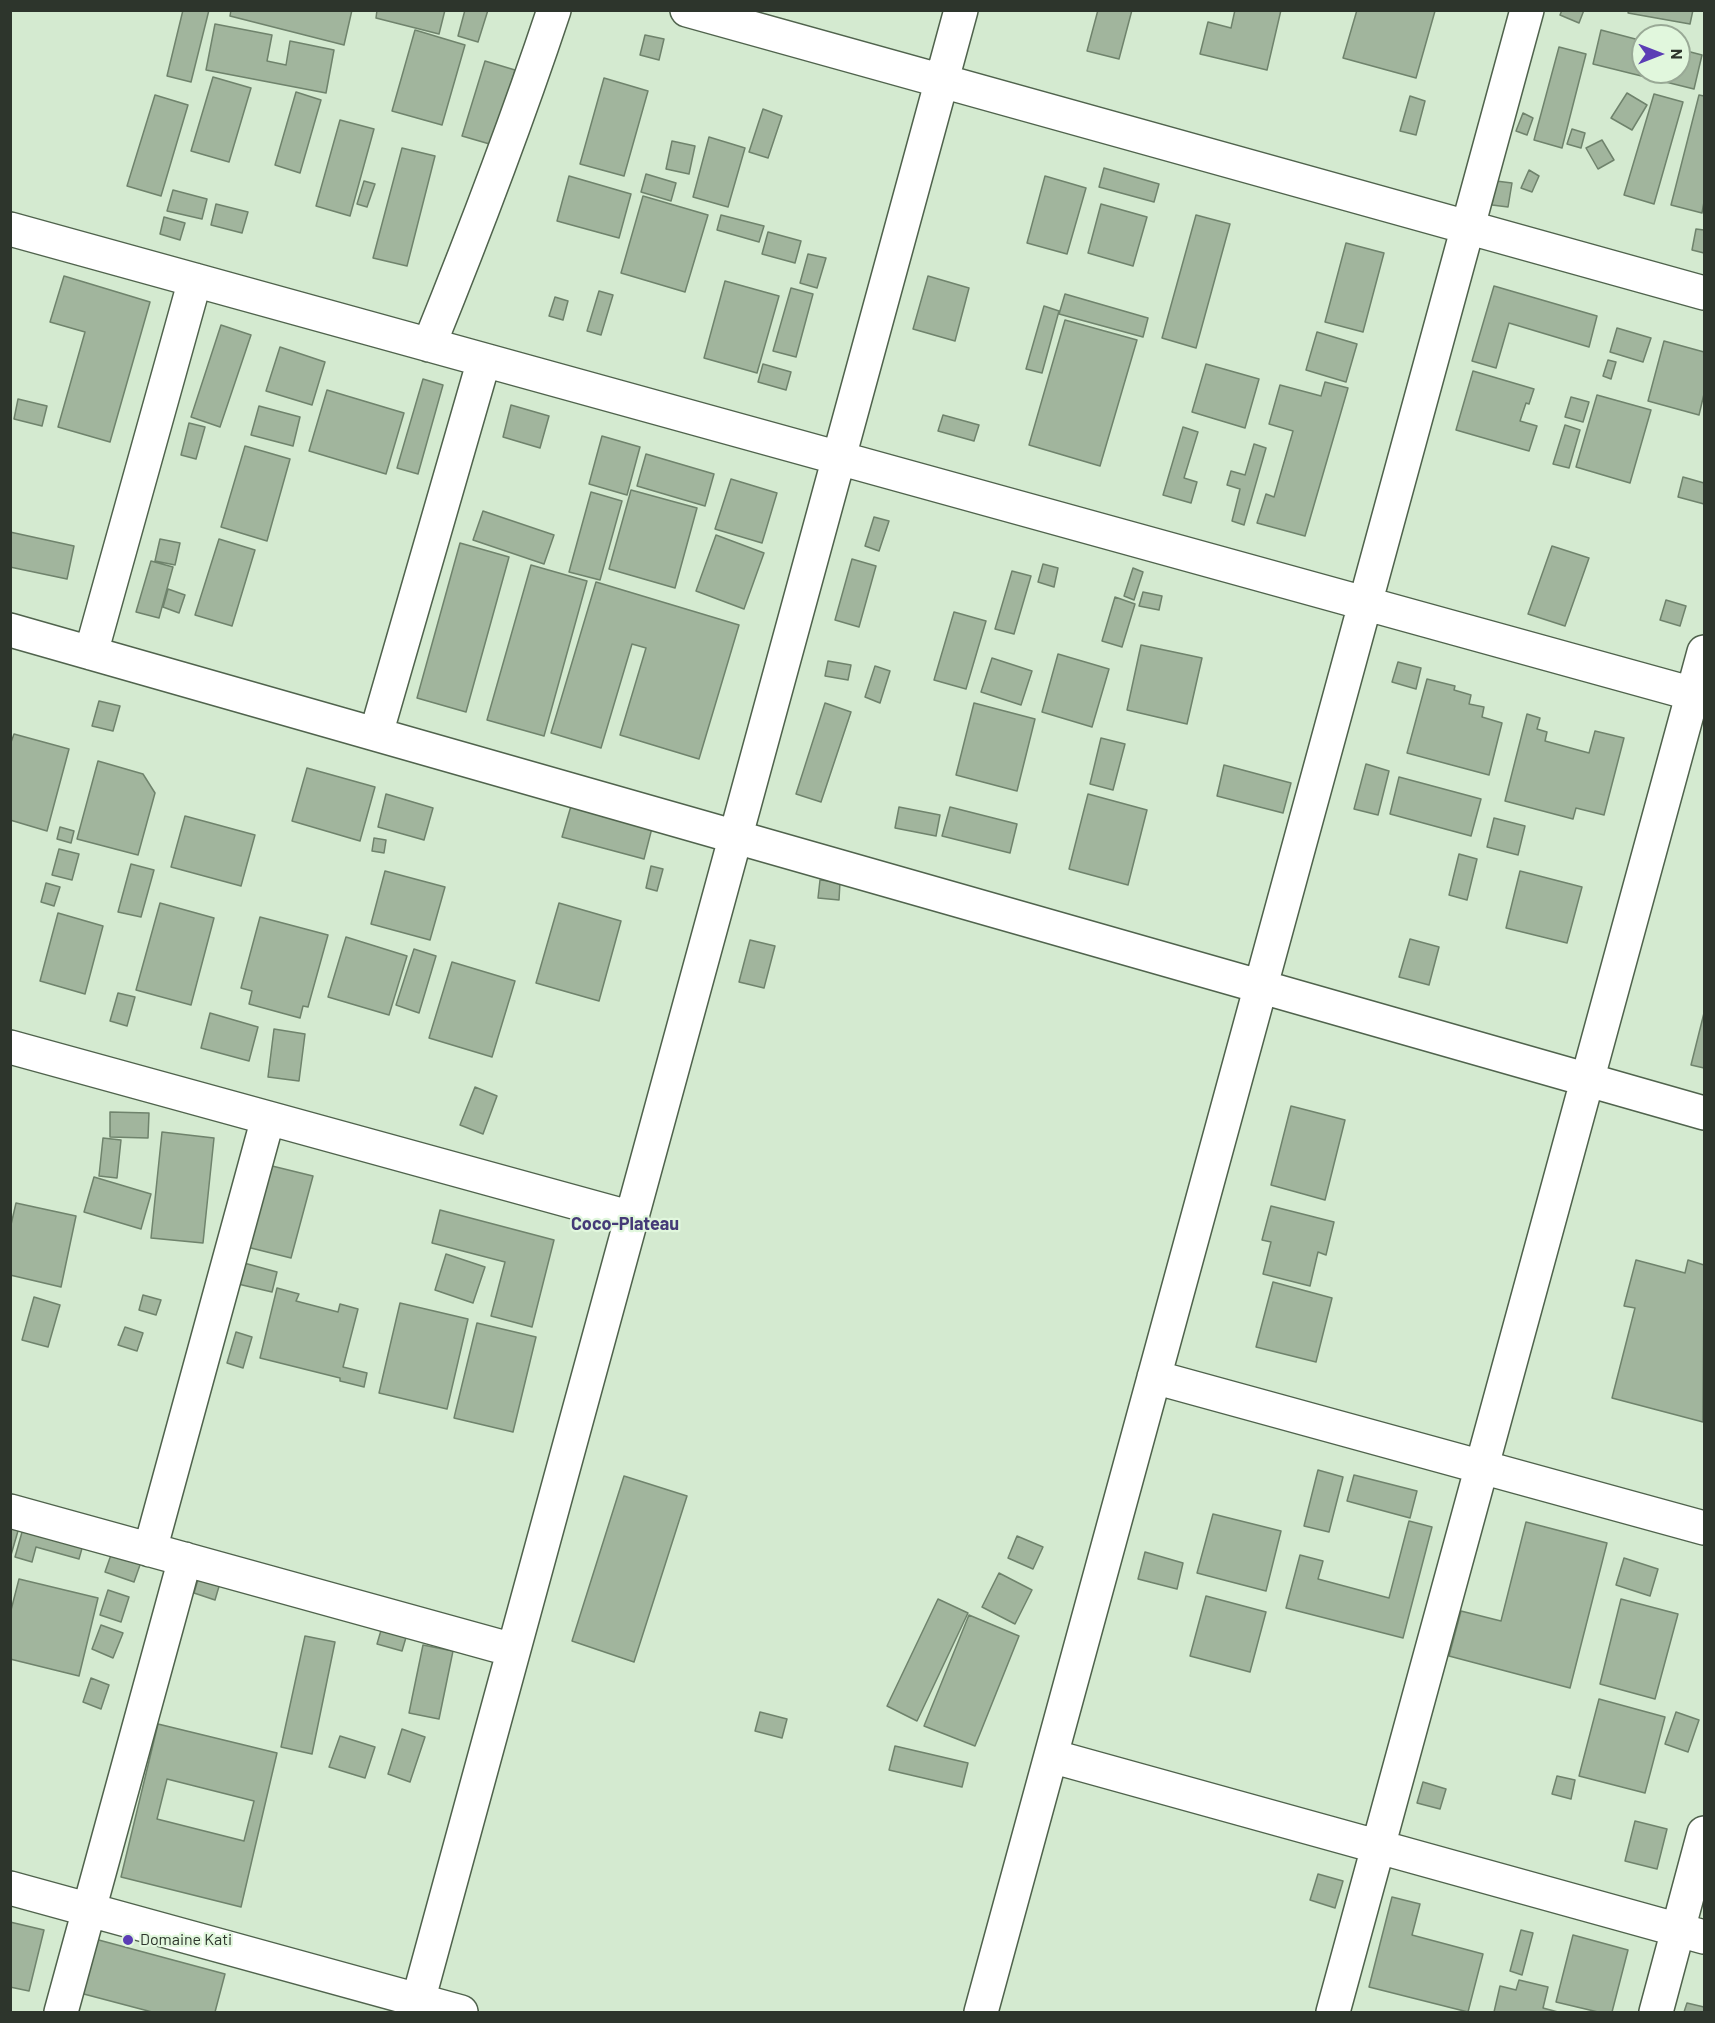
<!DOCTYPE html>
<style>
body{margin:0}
#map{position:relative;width:1715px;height:2023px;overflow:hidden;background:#d4ead0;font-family:Barlow,sans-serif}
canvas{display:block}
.frame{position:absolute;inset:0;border:12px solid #2d352c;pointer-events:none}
.north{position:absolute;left:1631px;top:24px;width:60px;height:60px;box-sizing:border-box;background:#e1f7dd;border:2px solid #99a996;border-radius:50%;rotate:90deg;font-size:16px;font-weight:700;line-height:24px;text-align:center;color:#2d352c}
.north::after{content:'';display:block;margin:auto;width:21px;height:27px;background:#5b3db5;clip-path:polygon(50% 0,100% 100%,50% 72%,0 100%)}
</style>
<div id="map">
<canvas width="1715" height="2023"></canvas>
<div class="frame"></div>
<div class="north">N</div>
</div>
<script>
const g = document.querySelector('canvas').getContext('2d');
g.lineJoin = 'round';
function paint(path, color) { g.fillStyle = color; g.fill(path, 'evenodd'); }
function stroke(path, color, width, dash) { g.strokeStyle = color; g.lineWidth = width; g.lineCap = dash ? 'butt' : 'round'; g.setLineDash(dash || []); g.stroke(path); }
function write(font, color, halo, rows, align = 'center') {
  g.font = font + ' Barlow,sans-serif'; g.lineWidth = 4.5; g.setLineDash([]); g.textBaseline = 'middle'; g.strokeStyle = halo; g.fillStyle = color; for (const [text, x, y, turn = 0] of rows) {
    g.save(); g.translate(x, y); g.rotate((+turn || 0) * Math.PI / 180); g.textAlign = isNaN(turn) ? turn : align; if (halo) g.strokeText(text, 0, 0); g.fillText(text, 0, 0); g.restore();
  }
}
const building = new Path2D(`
 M183,10H209L191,82L167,76Z
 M231,10H352L344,45L230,16Z
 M377,10H445L439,34L376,18Z
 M465,10H488L478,42L458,36Z
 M1098,10H1132L1119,59L1087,51Z
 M1235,10H1281L1267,70L1200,54L1208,22L1231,28Z
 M1357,10L1435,11L1416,78L1343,58Z
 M1562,10H1584L1579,23L1560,15Z
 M1629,10H1693L1690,24L1628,13Z
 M215,24L272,35L267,61L286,65L290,41L334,50L326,93L206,70Z
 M415,30L465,45L442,125L392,111Z
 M1601,30L1643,41V72H1679V49L1702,55L1694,89L1593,64Z
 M645,35L664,39L659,60L640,55Z
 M1559,47L1586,54L1562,148L1534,140Z
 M485,61L515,70L493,145L462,136Z
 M213,77L251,88L229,162L191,151Z
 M604,78L648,91L624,176L580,164Z
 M296,92L321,100L300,173L275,165Z
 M1627,93L1647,105L1632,130L1611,118Z
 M1654,94L1683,102L1654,204L1624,195Z
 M155,95L188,105L161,196L127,186Z
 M1699,95L1704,96V202L1702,213L1671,205Z
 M1410,96L1425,101L1416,135L1400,131Z
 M763,109L782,116L768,158L749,152Z
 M1523,113L1533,118L1527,135L1516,131Z
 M340,120L374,129L350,216L316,206Z
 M1572,129L1585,133L1581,148L1567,144Z
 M709,137L745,148L728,207L693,197Z
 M1602,140L1614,160L1598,169L1586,148Z
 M672,141L695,146L689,174L666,169Z
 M402,148L435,156L407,266L373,258Z
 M1104,168L1159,184L1154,202L1099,187Z
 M1529,170L1539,176L1532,192L1521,188Z
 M646,174L676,183L671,201L641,192Z
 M569,176L631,194L619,238L557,221Z
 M1045,176L1086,188L1067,254L1027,243Z
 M364,181L375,184L367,207L357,204Z
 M1496,181L1512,183L1508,207L1492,205Z
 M173,190L207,199L202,219L167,211Z
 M643,196L708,215L685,292L621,273Z
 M216,204L248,212L242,233L211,225Z
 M1101,204L1147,217L1133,266L1088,253Z
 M721,215L764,226L759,242L717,230Z
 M1196,215L1230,224L1196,348L1162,338Z
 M164,217L185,223L180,240L160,234Z
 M1696,229L1704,230V253L1692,250Z
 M768,232L801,241L795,263L762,254Z
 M1346,243L1384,253L1363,332L1325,322Z
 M808,254L826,258L817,288L800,283Z
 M64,276L150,302L110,442L58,427L85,332L50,322Z
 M928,276L969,288L955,341L913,329Z
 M725,281L779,296L757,373L704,358Z
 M1494,286L1597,316L1589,347L1509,323L1496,368L1472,361Z
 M791,288L813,294L796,357L773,351Z
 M599,291L613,295L601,335L587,331Z
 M1065,294L1148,318L1143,337L1059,314Z
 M555,297L568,301L563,320L549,316Z
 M1044,306L1059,311L1042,373L1026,369Z
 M1065,320L1137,340L1100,466L1029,445Z
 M221,325L251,335L220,427L191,417Z
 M1617,328L1651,338L1643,362L1610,352Z
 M1317,332L1357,344L1346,382L1306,370Z
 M1664,341L1704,352V394L1699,415L1648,401Z
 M280,347L325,362L312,405L266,391Z
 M1608,360L1616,362L1611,379L1603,376Z
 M763,364L791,372L786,390L758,382Z
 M1206,364L1259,379L1245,428L1192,412Z
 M1473,371L1534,389L1529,404L1526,403L1520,421L1537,426L1529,451L1456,430Z
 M423,379L443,385L418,474L397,468Z
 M1325,382L1348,388L1305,536L1257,523L1266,494L1274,497L1293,431L1269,424L1280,385L1321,396Z
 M327,390L404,413L386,474L309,451Z
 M1597,395L1651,410L1630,483L1576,467Z
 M1571,397L1589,402L1583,422L1565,417Z
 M18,399L47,406L42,426L14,419Z
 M511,405L549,416L540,448L503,437Z
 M259,406L300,417L293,446L251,435Z
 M943,415L979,425L974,441L938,431Z
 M189,423L205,427L196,459L181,455Z
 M1565,425L1580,430L1569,468L1553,464Z
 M1183,427L1198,432L1184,478L1197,482L1191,503L1163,495Z
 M602,436L640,447L627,495L589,484Z
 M1254,444L1266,448L1244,525L1232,521L1240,489L1227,485L1231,471L1245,475Z
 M245,446L290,459L267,541L221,527Z
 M646,454L714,474L705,506L637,486Z
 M1683,477L1704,483V504L1678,497Z
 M731,479L777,493L762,543L715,529Z
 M631,490L697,508L675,588L609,569Z
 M591,492L622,501L600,580L569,572Z
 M483,511L554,535L544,564L473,540Z
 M874,517L889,521L879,551L865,546Z
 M10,532L74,546L67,579L10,567Z
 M716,535L764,553L744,609L696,591Z
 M160,539L180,543L175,565L155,561Z
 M219,539L255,550L232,626L195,615Z
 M460,543L509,557L466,712L417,698Z
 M1552,546L1589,558L1565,626L1528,614Z
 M852,559L876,566L859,627L835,620Z
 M151,561L173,567L159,618L136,612Z
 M1043,564L1058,568L1054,587L1038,582Z
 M531,565L587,581L544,736L487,720Z
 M1133,568L1143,572L1134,600L1124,596Z
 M1012,571L1031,576L1014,634L995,629Z
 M596,582L739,625L699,759L620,735L646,648L632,644L601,748L551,733Z
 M168,589L185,595L179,613L163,607Z
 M1143,592L1162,596L1159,610L1139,606Z
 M1115,597L1135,604L1122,647L1102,641Z
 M1666,600L1686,606L1680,626L1660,620Z
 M954,612L986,621L966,689L934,680Z
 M1141,645L1202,658L1187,724L1127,710Z
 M1058,654L1109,669L1092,727L1042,712Z
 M992,658L1032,671L1021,705L981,692Z
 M828,661L851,665L848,680L825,676Z
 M1398,662L1421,668L1416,689L1392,682Z
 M875,666L890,671L880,703L865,697Z
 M1427,679L1455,686L1454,690L1471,695L1469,704L1484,707L1482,717L1502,723L1489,775L1407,753Z
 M99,701L120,706L113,731L92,726Z
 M825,703L851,712L821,802L796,794Z
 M974,703L1035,719L1017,791L956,775Z
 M1527,714L1540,718L1537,729L1547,732L1545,741L1589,753L1595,731L1624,738L1604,815L1576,808L1573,819L1505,801Z
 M14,734L69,749L47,831L10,820V745Z
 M1101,738L1125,744L1113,790L1090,784Z
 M98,761L143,774L155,793L138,855L77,839Z
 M1366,764L1389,771L1378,815L1354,809Z
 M1224,765L1291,783L1283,813L1217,796Z
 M307,768L375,787L360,841L292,821Z
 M1399,777L1481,799L1471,836L1390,814Z
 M386,794L433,808L424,840L378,827Z
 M1088,794L1147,810L1128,885L1069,869Z
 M571,806L652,828L644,859L562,837Z
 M899,807L940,815L936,836L895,828Z
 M950,807L1017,824L1010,853L942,836Z
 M185,816L255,835L241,886L171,867Z
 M1494,818L1525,826L1518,855L1487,847Z
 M60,827L74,831L71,843L57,839Z
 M374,838L386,840L384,853L372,851Z
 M59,849L79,854L72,880L52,875Z
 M1459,854L1477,859L1467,900L1449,895Z
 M131,864L154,870L141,917L118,912Z
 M651,866L663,869L657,891L646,888Z
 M385,871L445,887L430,940L371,924Z
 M1520,871L1582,887L1567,943L1506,928Z
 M820,880L840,882L839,900L818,898Z
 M46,883L60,887L54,906L41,902Z
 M160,903L214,918L191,1005L136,990Z
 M559,903L621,921L599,1001L536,983Z
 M58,913L103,926L85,994L40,981Z
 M260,917L328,935L308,1007L303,1006L300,1018L249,1004L252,991L241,988Z
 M346,937L407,956L389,1015L328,997Z
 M1410,939L1439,947L1429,985L1399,977Z
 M750,940L775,946L764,988L739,982Z
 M414,949L436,956L419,1013L396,1005Z
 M452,962L515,981L492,1057L429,1038Z
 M118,993L135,997L127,1026L110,1021Z
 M210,1013L258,1027L249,1061L201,1048Z
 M1704,1013V1068L1691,1065Z
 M274,1029L305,1034L299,1081L268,1077Z
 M475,1087L497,1096L483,1134L460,1125Z
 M1291,1106L1345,1120L1325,1200L1271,1185Z
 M110,1112L149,1113L148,1138L110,1137Z
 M162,1132L214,1138L203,1243L151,1238Z
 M103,1138L121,1140L117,1178L99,1176Z
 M264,1164L313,1176L291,1258L243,1246Z
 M94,1177L151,1194L141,1229L84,1212Z
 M16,1203L76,1216L61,1287L10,1275V1229Z
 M1271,1206L1334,1222L1326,1255L1318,1252L1310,1286L1263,1274L1271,1242L1262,1240Z
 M440,1210L554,1240L532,1327L491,1316L505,1262L432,1243Z
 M446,1254L485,1267L473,1303L435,1290Z
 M1636,1260L1685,1273L1688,1260L1704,1265L1703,1422L1612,1398L1635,1308L1624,1306Z
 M244,1263L277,1272L272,1292L238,1284Z
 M1273,1282L1332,1298L1316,1362L1256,1347Z
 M277,1288L299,1294L296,1301L338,1312L340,1304L358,1309L343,1367L367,1373L364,1387L340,1381V1378L260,1358Z
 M143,1295L161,1300L156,1315L139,1310Z
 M34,1297L60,1305L48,1347L22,1340Z
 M400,1303L468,1319L447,1409L379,1393Z
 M477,1323L536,1337L513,1432L454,1418Z
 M125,1327L143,1333L137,1351L118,1345Z
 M236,1332L252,1337L243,1368L227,1363Z
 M1318,1470L1343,1477L1329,1532L1304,1526Z
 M1354,1475L1417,1491L1410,1518L1347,1501Z
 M624,1476L687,1496L634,1662L572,1641Z
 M1213,1514L1281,1531L1266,1591L1197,1573Z
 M10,1521L20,1524L11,1555H10Z
 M1409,1521L1432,1527L1403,1638L1286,1608L1300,1555L1323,1561L1318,1579L1389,1598Z
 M1526,1522L1607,1543L1570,1688L1449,1656L1461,1611L1501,1621Z
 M24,1525L84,1541L79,1559L36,1547L32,1562L15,1557Z
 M1017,1536L1043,1547L1033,1569L1008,1558Z
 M112,1552L141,1562L134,1582L105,1572Z
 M1145,1552L1183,1563L1177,1589L1138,1579Z
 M1624,1558L1658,1569L1650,1596L1616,1585Z
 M999,1573L1032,1590L1015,1624L982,1607Z
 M199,1576L220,1583L215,1600L194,1593Z
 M19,1579L98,1598L79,1676L10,1659V1614Z
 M108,1590L129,1597L121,1622L100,1615Z
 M1206,1596L1266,1612L1250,1672L1190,1656Z
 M938,1599L968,1613L917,1721L887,1706Z
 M1621,1599L1678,1614L1655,1699L1600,1684Z
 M969,1615L1019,1636L975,1746L924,1726Z
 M101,1625L123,1633L113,1658L92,1649Z
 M382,1627L407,1634L402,1651L377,1644Z
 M305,1636L335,1642L312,1754L281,1747Z
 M423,1645L453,1651L439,1719L409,1713Z
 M91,1678L109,1685L101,1709L83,1702Z
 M1599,1699L1665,1717L1645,1793L1579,1776Z
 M760,1712L787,1719L782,1738L755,1731Z
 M1676,1712L1699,1720L1688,1752L1665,1744Z
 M158,1724L277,1753L241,1907L121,1877ZM167,1779L254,1801L244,1841L157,1819Z
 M402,1729L425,1737L410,1782L388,1774Z
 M340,1736L375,1747L365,1778L329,1767Z
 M895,1746L968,1763L962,1787L889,1770Z
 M1557,1776L1575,1780L1571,1799L1552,1794Z
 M1423,1782L1446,1789L1440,1809L1417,1803Z
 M1635,1821L1667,1829L1657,1869L1625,1861Z
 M1318,1874L1343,1881L1335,1908L1310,1900Z
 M1392,1897L1420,1904L1412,1935L1483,1954L1468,2012L1369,1987Z
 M10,1922L44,1930L29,1991L10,1987Z
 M1521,1930L1533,1933L1522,1975L1510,1971Z
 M1573,1935L1628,1950L1612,2012H1598L1556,2002Z
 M95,1939L225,1974L215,2012H152L80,1993Z
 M1519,1980L1548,1987L1543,2008L1558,2012H1494L1500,1986L1516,1990Z
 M1687,2003L1704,2007V2012H1684Z`);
const minor = new Path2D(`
 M687,10L1704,293
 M10,229L1704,697
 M429,345C474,234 516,124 554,10
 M10,630L1704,1113
 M91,653L195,280
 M376,734L484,360
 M10,1047L632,1218
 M1154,1377L1704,1528
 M10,1511L513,1650
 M150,1550L268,1118
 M1051,1756L1704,1937
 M10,1888L461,2012
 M61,2012L185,1559
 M415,2012L961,10
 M981,2012L1527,10
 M1333,2012L1704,652
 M1656,2012L1704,1833`);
const markers = [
 [128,1940,6,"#5b3db5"]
];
const poiNames = [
 ["Domaine Kati",140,1940]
];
const neighbourhoodNames = [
 ["Coco-Plateau",625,1224]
];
paint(building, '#a1b59d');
stroke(building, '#6f836c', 1.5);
stroke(minor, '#50634d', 36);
stroke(minor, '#fff', 33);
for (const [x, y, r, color] of markers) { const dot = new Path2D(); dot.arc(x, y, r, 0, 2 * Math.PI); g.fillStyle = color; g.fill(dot); stroke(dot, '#e1f7dd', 2); }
write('16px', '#2d352c', '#e1f7dd', poiNames, 'left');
write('bold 18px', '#453a77', '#e1f7dd', neighbourhoodNames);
</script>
